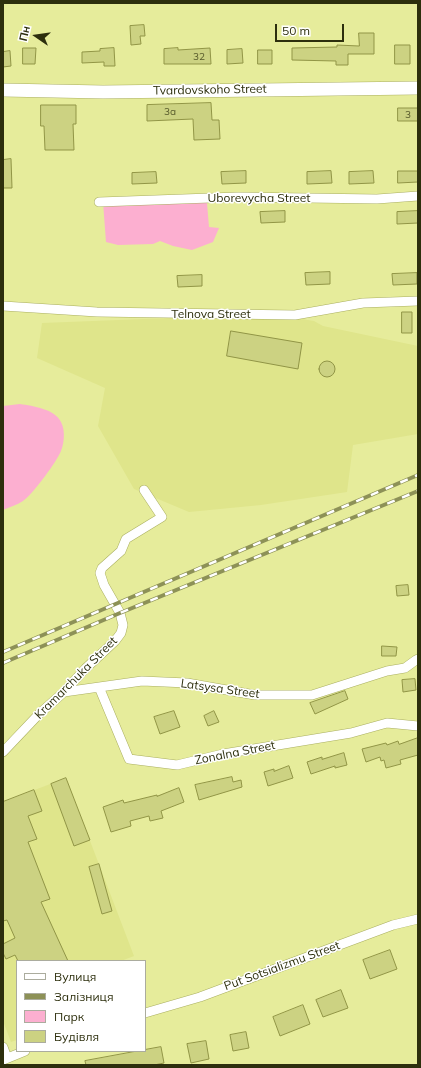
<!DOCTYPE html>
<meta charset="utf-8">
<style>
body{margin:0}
#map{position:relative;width:421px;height:1068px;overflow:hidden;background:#e6ec9b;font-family:Mulish,sans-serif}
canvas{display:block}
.frame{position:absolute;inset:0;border:4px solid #2d2f0d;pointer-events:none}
.legend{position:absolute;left:16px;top:960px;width:130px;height:92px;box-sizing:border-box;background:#fff;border:1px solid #abac9e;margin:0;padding:5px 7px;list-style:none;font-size:12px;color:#2d2f0d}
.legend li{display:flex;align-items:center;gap:8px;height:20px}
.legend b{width:20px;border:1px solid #abac9e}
.north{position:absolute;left:16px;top:16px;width:40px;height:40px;-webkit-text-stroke:3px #fff;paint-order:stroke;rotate:283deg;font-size:11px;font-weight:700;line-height:16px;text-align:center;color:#2d2f0d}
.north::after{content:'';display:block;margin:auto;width:14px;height:18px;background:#2d2f0d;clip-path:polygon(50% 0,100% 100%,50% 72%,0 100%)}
.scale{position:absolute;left:275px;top:24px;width:69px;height:18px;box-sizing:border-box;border:2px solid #2d2f0d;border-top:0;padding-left:5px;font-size:12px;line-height:14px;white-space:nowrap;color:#2d2f0d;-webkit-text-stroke:3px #fff;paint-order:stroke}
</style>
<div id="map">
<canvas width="421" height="1068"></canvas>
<div class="frame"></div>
<ul class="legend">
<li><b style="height:5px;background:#fff"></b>Вулиця</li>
<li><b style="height:5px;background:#8d9157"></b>Залізниця</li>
<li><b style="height:11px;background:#fcafd0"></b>Парк</li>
<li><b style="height:11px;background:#ccd282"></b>Будівля</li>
</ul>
<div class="north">Пн</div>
<div class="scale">50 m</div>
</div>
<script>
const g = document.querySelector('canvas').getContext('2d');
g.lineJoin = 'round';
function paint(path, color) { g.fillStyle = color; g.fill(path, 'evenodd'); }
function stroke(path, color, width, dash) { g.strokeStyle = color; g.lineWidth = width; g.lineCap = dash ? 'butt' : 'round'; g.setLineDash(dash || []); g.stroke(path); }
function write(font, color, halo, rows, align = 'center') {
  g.font = font + ' Mulish,sans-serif'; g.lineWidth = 3; g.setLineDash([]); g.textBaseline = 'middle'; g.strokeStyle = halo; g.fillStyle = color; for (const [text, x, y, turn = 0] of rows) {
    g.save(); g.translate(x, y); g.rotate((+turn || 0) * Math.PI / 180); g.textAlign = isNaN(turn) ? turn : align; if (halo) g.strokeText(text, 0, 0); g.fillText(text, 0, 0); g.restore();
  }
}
const built = new Path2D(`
 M271,314L314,321L323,326L418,346V434L353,445L347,492L261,505L189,512L134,489L98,426L105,388L37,358L42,323Z
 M66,778L134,956L121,961H17V1040L11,1042L3,1021V802Z`);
const green = new Path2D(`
 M103,202L207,203L209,227L219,228L213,242L192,250L173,246L160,241L153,244L118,245L106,242Z
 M20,404C33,406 55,409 61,422C66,431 64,447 59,455C54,465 32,495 23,501C17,505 9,507 3,510V406Z`);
const building = new Path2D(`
 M144,25L145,36H140L141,44L131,45L130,26Z
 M359,33H374V54H348V65H336V61L292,60V48L337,47V45L359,46Z
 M395,45H410V64H395Z
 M23,48H36L35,64H23Z
 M114,48L115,66H104V62L82,63V52L100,51V49Z
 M178,48V50L210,48L211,64H164V49Z
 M242,49L243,63L227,64V50Z
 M258,50H272V64H258Z
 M10,51L11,66L3,67V52Z
 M211,103L212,120H219L220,139L194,140L193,119L147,121V105Z
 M41,105H76V124H73L74,150H45L44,126H41Z
 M398,108H418V121H398Z
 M11,159L12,188H3V160Z
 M246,171V183L222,184L221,172Z
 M331,171L332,183L307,184V172Z
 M373,171L374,183L349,184V172Z
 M398,171H418V182L398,183Z
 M156,172L157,183L132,184V173Z
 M285,211V222L261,223L260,212Z
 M418,211V223L397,224V212Z
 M330,272V284L306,285L305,273Z
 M417,273V284L393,285L392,274Z
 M202,275V286L178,287L177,276Z
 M402,312H412V333H402Z
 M231,331L302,343L298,369L227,356Z
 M319 369a8 8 0 1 1 16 0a8 8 0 1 1-16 0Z
 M408,585L409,595L397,596L396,586Z
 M382,646L397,647L396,656H382Z
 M415,679L416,690L403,692L402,680Z
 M345,691L348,699L315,714L310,703Z
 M174,711L180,727L160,734L154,717Z
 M214,711L219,722L208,726L204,716Z
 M418,738V755L400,760L401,764L386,768L384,760L381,761L380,757L366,762L362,749L386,743L387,745L398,741L399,744Z
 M344,753L347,765L335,768V766L311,774L307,762L322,757V759Z
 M289,766L293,778L268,786L264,772L274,769V771Z
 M232,777L233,782L241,780L242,787L199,800L195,785Z
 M66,778L90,840L74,846L51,784Z
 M179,788L184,802L161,811L163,818L150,821L149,816L130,821L131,826L111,832L103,807L123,800L124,803L157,795V796Z
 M34,790L42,811L28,816L37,839L28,842L50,899L41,902L68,961H18L15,955L6,959L3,953V944L15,938L7,920L3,921V802Z
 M99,864L112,911L102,914L89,867Z
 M390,950L397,969L370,979L363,960Z
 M341,990L348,1008L323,1017L316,1000Z
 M303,1005L310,1024L280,1036L273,1017Z
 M246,1032L249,1048L233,1051L230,1035Z
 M206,1041L209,1059L191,1063L187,1044Z
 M161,1047L164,1063L154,1065H86L85,1061Z`);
const street = new Path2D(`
 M99,202L238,197L377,199L418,196
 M3,306L97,312L295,315L363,303L418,301
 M99,687L129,759L177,765L223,754L351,733L387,723L418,726
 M64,692L142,681L187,683L255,695H312L387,671L405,668L416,660L418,659
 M3,752L39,714L64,692L85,669L115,641L121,633L123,625L120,613L104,585L100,573L102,568L121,551L126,539L162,517L144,490
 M145,1013L200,997L393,925L418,919
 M3,1047L7,1058
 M3,1060L25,1051`);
const secondary = new Path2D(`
 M3,90L103,92L418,88`);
const rail = new Path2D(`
 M3,652L418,475
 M3,663L120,613L418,491`);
const numberNames = [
 ["32",199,57],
 ["3а",170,112],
 ["3",408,115]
];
const streetNames = [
 ["Tvardovskoho Street",210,90,-1],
 ["Uborevycha Street",259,198],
 ["Telnova Street",211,314],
 ["Kramarchuka Street",76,678,-45],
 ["Latsysa Street",220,689,8],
 ["Zonalna Street",235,753,-11],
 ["Put Sotsializmu Street",282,966,-20]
];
paint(built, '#dfe58b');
paint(green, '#fcafd0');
paint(building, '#ccd282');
stroke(building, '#919546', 1);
stroke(street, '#aaaf60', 10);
stroke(secondary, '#aaaf60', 14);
stroke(street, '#fff', 9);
stroke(secondary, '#fff', 13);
stroke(rail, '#8d9157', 4);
stroke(rail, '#fff', 2.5, [8]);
write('10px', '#55582a', null, numberNames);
write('12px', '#2d2f0d', '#fff', streetNames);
</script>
